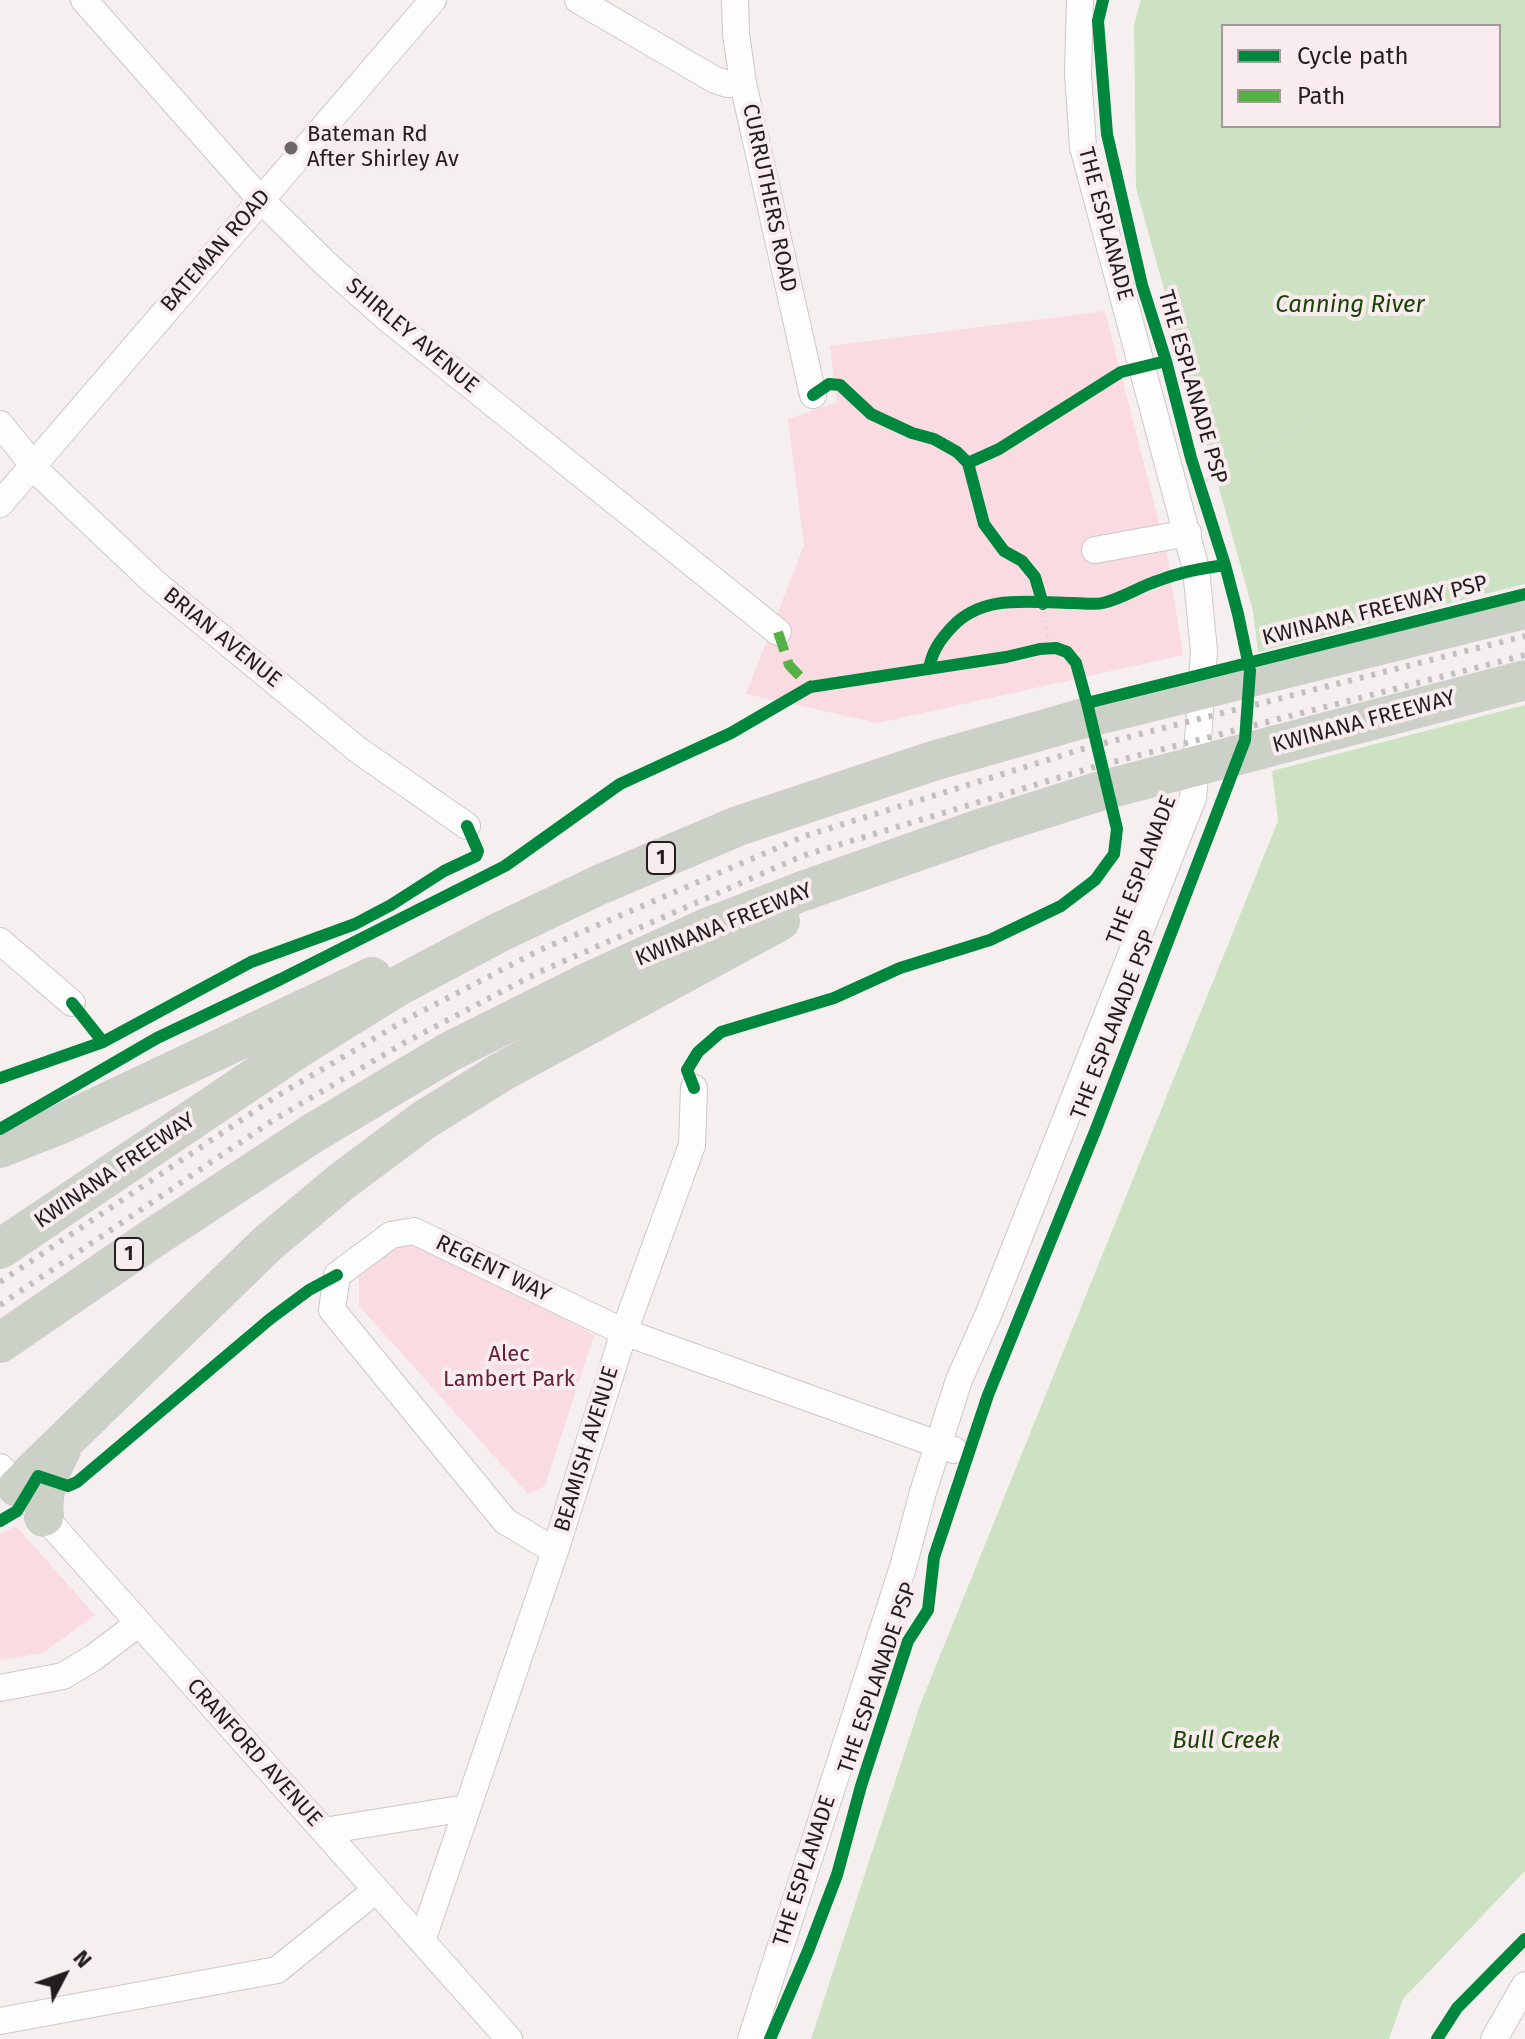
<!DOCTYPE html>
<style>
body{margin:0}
#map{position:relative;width:1525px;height:2039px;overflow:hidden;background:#f6eff0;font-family:"Fira Sans",sans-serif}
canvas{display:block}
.legend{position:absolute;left:1221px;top:24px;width:280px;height:104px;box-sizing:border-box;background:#f9ecee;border:2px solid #a39a9b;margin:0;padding:10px 14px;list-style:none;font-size:24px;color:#221e1f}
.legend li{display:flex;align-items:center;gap:16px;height:40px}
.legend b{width:40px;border:2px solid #a39a9b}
.north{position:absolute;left:24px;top:1935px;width:80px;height:80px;-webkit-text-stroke:6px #f9ecee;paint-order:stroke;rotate:49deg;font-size:22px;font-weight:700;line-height:32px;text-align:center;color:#221e1f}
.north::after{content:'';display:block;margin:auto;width:28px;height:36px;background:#221e1f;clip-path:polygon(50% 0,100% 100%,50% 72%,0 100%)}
</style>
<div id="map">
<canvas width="1525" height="2039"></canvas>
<ul class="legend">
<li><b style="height:10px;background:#00873e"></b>Cycle path</li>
<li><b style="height:10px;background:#55b145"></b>Path</li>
</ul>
<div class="north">N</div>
</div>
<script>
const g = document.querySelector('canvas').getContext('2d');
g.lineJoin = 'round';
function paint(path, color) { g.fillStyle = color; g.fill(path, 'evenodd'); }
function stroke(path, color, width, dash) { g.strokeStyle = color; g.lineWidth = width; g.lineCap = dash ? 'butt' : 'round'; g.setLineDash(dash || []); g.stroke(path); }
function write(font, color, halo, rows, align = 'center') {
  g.font = font + ' "Fira Sans",sans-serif'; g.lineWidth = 8; g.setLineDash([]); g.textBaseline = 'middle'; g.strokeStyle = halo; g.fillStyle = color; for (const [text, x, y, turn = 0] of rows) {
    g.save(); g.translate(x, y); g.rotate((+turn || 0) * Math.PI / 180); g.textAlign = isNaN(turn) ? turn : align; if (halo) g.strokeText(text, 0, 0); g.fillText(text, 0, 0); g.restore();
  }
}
const green = new Path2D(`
 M1105,311L1167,554L1183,655L878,723L746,694L804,545L788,419L837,402L830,346Z
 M400,1244L433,1246L594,1335L545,1486L528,1494L359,1306V1272Z
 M16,1526L95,1615L43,1653L0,1660V1534Z`);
const water = new Path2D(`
 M1141,0H1525V1871L1403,1999L1389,2039H811L920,1705L1278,821L1253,611L1136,188L1134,24ZM1223,26H1499V126H1223Z`);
const pier = new Path2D(`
 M1525,584V705L1268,772L1254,653Z`);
const path = new Path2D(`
 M1199,484L1231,470L1327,408L1337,424
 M1043,604L1049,648`);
const minor = new Path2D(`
 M84,0L260,199L327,265L388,319L778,632
 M578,0L715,80L728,84L743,83
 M735,0L736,34L743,83L813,395
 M0,424L42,476L155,583L358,750L467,826
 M0,504L433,0
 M1095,550L1188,533
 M0,941L72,1003
 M0,1467L509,2039
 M555,1551L505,1521L332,1310L337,1275L391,1235L414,1231L624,1332L954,1450
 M0,1688L63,1676L93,1658L139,1623
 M324,1831L466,1808
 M422,1941L555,1551L624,1332L692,1145L694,1088
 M0,2021L277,1970L376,1890
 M751,2039L903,1567L923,1492L959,1380L989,1313L1193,798L1197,754L1204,651L1196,569L1083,147L1078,74L1080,0
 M1494,2039L1525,1985`);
const highway = new Path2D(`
 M1449,700L1525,680
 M0,1148L61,1124L372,977
 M0,1249L303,1045L400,985L500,932L599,885L738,826L933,761L1081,719
 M0,1343L153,1238L313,1133L449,1052L587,983L707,928L803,891L986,827L1100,791
 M17,1487L268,1243L341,1182L424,1120L503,1071L780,921
 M44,1517C41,1492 49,1472 61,1450`);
const rail = new Path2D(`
 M0,1282L277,1096L409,1018L540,950L805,836L1089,747L1525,636
 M0,1305L275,1119L404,1043L537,973L802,856L1094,767L1525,655`);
const highwayBridge = new Path2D(`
 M1081,719L1525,609
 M1100,791L1449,700`);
const quiet = new Path2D(`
 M778,632L789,665L810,687`);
const cycleway = new Path2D(`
 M813,395L829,384L840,385L871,414L912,433L934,439L957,452L968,463L984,524L1004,551L1022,561L1035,577L1043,604
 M968,463L999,449L1121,372L1166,361
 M929,669C932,651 940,640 952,627C984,593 1031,603 1073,603C1083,603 1094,605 1103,603C1124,598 1140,586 1160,580C1181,572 1203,568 1225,565
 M1087,703L1525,594
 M72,1003L103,1042L251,962L355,924L391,905L444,871L476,856L478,851L467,826
 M0,1078L103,1042
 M0,1129L157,1038L281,979L505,866L620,784L731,733L810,687L1006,657L1040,649L1056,648L1067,652L1076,663L1087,703L1117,829L1114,854L1095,880L1061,906L990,940L900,968L834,998L721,1032L698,1052L687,1070L694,1088
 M0,1521L17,1511L38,1476L68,1486L77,1482L270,1319L309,1290L337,1275
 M770,2039L808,1951L837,1875L861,1786L908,1641L928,1610L934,1557L988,1395L1096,1129L1245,740L1250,671L1238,614L1225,565L1191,458L1166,361L1142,285L1107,134L1098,21L1103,0
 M1437,2039L1457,2008L1525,1939`);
const markers = [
 [291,148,8,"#6c6768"]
];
const shields = [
 [661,858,28],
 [129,1254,28]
];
const shieldNames = [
 ["1",661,858],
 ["1",129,1254]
];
const poiNames = [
 ["Bateman Rd",307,135],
 ["After Shirley Av",307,160]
];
const streetNames = [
 ["CURRUTHERS ROAD",769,198,78],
 ["THE ESPLANADE",1105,224,75],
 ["BATEMAN ROAD",216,251,-49],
 ["SHIRLEY AVENUE",412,336,40],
 ["THE ESPLANADE PSP",1192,387,74],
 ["KWINANA FREEWAY PSP",1375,611,-14],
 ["BRIAN AVENUE",222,638,39],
 ["KWINANA FREEWAY",1364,722,-15],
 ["THE ESPLANADE",1142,870,-69],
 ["KWINANA FREEWAY",724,925,-22],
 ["THE ESPLANADE PSP",1114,1025,-69],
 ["KWINANA FREEWAY",115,1171,-34],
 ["REGENT WAY",493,1269,26],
 ["BEAMISH AVENUE",587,1449,-73],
 ["THE ESPLANADE PSP",878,1678,-71],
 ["CRANFORD AVENUE",254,1753,48],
 ["THE ESPLANADE",805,1871,-72]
];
const parkNames = [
 ["Alec",509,1355],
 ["Lambert Park",509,1380]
];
const waterNames = [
 ["Canning River",1350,305],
 ["Bull Creek",1226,1741]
];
paint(green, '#fadbe1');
paint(water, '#cde2c3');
paint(pier, '#f6eff0');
stroke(minor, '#ccc7c8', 28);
stroke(highway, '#d0cccd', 40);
stroke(path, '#dcdbdb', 3, [2, 6]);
stroke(minor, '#fefdfd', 26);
stroke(highway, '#ccd1c8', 38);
stroke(rail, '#c1c0c0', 6, [4, 8]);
stroke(highwayBridge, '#d0cccd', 40, []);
stroke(highwayBridge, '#ccd1c8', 38);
stroke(quiet, '#55b145', 10, [20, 10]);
stroke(cycleway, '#00873e', 12);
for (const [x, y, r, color] of markers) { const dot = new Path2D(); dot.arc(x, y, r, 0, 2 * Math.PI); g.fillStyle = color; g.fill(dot); stroke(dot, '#f9ecee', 3); }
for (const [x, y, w] of shields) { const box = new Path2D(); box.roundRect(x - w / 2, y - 16, w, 32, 6); g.fillStyle = '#f9ecee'; g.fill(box); stroke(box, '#221e1f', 2); }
write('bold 20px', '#221e1f', null, shieldNames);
write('22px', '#221e1f', '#f9ecee', poiNames, 'left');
write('22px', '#221e1f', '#f9ecee', streetNames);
write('22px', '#662136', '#f9ecee', parkNames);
write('italic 24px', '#1a4403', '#f9ecee', waterNames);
</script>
